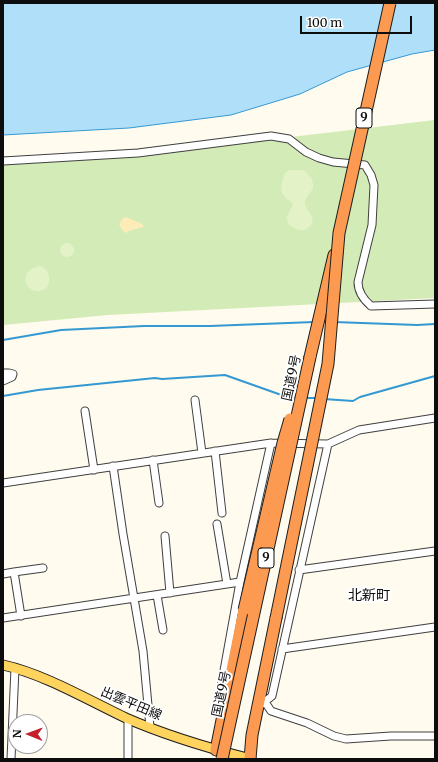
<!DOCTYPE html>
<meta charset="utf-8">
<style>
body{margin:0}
#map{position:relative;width:438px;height:762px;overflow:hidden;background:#fffbee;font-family:Merriweather,serif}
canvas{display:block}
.frame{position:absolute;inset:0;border:4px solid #0d0d0d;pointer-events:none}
.north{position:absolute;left:8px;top:714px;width:40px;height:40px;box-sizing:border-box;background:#fff;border:1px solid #9e9e9e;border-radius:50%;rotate:271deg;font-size:11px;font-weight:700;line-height:16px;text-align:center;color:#0d0d0d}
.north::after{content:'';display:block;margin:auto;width:14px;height:18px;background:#c41f2b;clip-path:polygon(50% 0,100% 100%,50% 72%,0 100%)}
.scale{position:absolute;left:300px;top:16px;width:112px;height:18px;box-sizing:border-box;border:2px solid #0d0d0d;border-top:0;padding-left:5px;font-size:12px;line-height:14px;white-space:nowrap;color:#0d0d0d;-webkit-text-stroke:3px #fff;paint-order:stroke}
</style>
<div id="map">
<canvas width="438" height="762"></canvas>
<div class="frame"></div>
<div class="north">N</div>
<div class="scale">100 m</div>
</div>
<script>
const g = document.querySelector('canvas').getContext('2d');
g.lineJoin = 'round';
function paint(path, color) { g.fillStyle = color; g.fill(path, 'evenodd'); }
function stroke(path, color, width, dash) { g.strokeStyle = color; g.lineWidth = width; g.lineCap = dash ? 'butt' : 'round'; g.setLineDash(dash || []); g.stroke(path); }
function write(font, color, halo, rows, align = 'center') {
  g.font = font + ' Merriweather,"Noto Sans JP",serif'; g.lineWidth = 4; g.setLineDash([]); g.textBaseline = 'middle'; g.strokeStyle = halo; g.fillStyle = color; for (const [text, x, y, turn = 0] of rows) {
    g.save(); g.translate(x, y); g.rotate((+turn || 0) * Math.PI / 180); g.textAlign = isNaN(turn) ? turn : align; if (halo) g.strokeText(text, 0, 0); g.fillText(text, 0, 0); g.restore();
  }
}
const green = new Path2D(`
 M435,120V298L108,315L3,325V156H63L161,146L270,132L291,137Z`);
const sand = new Path2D(`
 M126,217L142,224L144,227L131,230L126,233C122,231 121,228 119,224L123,218Z`);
const pitch = new Path2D(`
 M290,170H304L312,179C312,181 314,186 313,188C311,193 306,196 305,202C304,211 322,220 306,229C300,232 294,228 288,224L287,217L293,204C291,201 288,201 286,198C278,190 282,182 285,173Z
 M60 250a7 7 0 1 1 14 0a7 7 0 1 1-14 0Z
 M40,266C45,268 48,271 49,277C52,298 21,294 26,276C28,269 33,268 40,266Z`);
const water = new Path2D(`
 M3,3H435V50L412,54L347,72L300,94L231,115L129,128L3,135Z`);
const stream = new Path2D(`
 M334,322L417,325L435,324
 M3,340L61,330L144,326H210L314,322
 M3,396L38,390L155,378L162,379L225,375L287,397H298
 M304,398H318
 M324,399L353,401L360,397L435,376`);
const minor = new Path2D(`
 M3,161L138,153L271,136L289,139L306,152L319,158L333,162L365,165L371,175L374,185L372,225L358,282C358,291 364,300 371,306L435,304
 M3,373H9L13,374L12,377L3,381
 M195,400L202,453
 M85,411L94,470
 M215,451L222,513
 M153,460L159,503
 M113,466L123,534L143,651L150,727
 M3,483L271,443L328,444L359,430L435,418
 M217,524L227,584
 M165,536L170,593
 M299,570L435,551
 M3,574L14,572
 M157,595L163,630
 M21,616L14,572L43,568
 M3,618L240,582
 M282,649L435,627
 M226,702L219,698L240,582L271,443
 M265,702L271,711L307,723L334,736L346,739L391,736H435
 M258,707L272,696L328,444
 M11,759L15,668
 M128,759V719`);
const major = new Path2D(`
 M3,665C44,674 88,700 126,718C167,736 208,748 251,759`);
const highway = new Path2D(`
 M310,357L334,255
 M216,750L244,610
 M250,759L252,735L276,618`);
const highwayBridge = new Path2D(`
 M244,610L283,443L290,419
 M276,618L328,364L339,233L390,3
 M222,759L310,357`);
const shields = [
 [364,118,16],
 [266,558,16]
];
const shieldNames = [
 ["9",364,118],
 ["9",266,558]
];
const streetNames = [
 ["国道9号",292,378,-78],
 ["国道9号",222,694,-78],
 ["出雲平田線",131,704,23]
];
const neighbourhoodNames = [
 ["北新町",369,596]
];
paint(green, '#d3ebb6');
paint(sand, '#fdecb8');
paint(pitch, '#e4f2c8');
paint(water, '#b0dff9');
stroke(water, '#3498d3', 1);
stroke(stream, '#3498d3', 2);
stroke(minor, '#404040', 9);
stroke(major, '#1e1e1e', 11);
stroke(highway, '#1e1e1e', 13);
stroke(minor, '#fff', 7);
stroke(major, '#ffd45e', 9);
stroke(highway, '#fb9a50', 11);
stroke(highwayBridge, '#1e1e1e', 13, []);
stroke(highwayBridge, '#fb9a50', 11);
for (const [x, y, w] of shields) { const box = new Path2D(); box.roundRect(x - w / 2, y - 10, w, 20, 3); g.fillStyle = '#fff'; g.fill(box); stroke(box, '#0d0d0d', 1); }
write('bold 12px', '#0d0d0d', null, shieldNames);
write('13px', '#0d0d0d', '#fff', streetNames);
write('14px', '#0d0d0d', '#fff', neighbourhoodNames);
</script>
